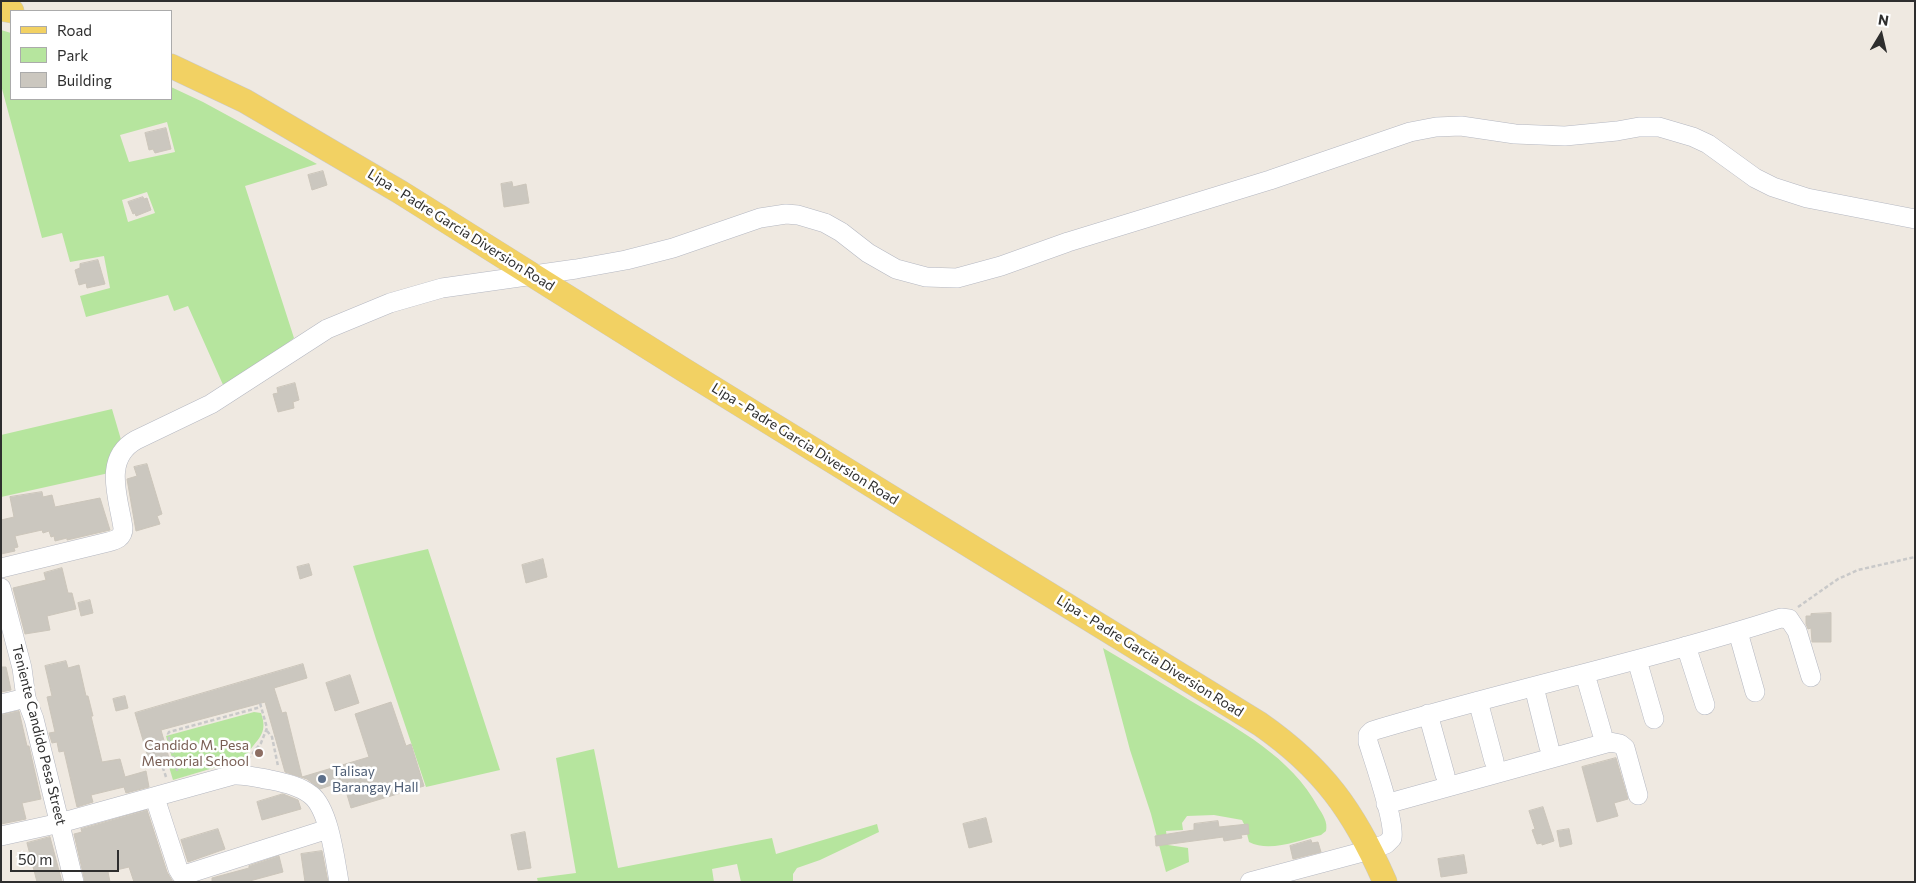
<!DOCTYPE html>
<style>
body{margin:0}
#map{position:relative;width:1916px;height:883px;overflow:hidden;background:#efe9e1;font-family:Commissioner,sans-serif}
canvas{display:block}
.frame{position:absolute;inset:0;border:2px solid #2e2e2e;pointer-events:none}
.legend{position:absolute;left:10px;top:10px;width:162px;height:90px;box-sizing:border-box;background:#fff;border:1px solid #ababab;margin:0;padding:6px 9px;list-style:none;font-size:15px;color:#2e2e2e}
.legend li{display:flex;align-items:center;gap:10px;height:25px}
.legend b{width:25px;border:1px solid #ababab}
.north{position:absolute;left:1856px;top:10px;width:50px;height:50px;-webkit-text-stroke:4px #fff;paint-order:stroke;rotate:9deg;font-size:14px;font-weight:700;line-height:20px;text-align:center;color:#2e2e2e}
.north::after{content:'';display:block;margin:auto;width:18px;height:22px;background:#2e2e2e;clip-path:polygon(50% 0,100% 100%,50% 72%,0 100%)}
.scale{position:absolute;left:10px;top:850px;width:109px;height:22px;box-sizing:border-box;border:2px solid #2e2e2e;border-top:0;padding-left:6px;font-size:15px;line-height:18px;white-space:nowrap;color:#2e2e2e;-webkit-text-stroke:4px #fff;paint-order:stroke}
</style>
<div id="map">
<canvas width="1916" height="883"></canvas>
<div class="frame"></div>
<ul class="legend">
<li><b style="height:6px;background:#f2d163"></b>Road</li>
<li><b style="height:14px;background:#b6e59e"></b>Park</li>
<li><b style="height:14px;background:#cbc7bf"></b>Building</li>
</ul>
<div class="north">N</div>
<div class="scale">50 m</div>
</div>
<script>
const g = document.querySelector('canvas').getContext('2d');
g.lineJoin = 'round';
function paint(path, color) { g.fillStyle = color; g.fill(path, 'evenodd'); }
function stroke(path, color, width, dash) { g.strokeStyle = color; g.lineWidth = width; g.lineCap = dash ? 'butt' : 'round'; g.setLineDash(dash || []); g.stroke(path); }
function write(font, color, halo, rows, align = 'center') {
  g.font = font + ' Commissioner,sans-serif'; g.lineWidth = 5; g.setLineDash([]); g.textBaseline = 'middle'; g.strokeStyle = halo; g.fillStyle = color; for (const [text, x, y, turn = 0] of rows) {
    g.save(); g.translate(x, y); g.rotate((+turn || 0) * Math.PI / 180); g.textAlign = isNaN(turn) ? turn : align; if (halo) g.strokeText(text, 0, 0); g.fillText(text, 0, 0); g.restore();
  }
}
const green = new Path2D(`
 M1,30L11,33V99H171V87L203,102L317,164L245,186L294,338L271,356L224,387L188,306L174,311L168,295L86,317L80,296L110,288L104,256L70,262L62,233L42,238L1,85ZM167,122L175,152L129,162L120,135ZM147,192L155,213L128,222L122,200Z
 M112,409L122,443L109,473L1,497V435Z
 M428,549L500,770L426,787L376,639L353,566Z
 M1103,648C1133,666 1162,683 1191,701C1238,729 1291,757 1318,807C1323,815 1328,822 1326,831L1321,835C1299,840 1270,853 1249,842L1245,826L1242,820L1214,815L1187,816L1182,823L1183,830L1166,831L1168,845L1188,848L1189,862L1166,872L1151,814L1130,750Z
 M254,712L261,713C269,735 256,739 247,755C244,760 243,765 242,771L233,772L230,763L173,780L167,760L172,758L166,736Z
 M594,749L618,868L772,838L776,854L877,824L879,832L820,860L797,868L793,874V882H741L737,864L712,869L714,882H538L537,878L576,873L556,758Z`);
const building = new Path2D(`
 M166,128L171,149L155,153L153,149L149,150L145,133Z
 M323,171L327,185L312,190L308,175Z
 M512,182L513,187L526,184L529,203L504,207L501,184Z
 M143,197L144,199L147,198L151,210L136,216L135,213L133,214L128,202Z
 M98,260L105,284L87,288L86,283L79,285L75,270L80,268V264Z
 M295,383L299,400L293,402L294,408L278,412L273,394L278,393L277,388Z
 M147,464L162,514L157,516L160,524L136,531L127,479L137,476L134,467Z
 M42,492L43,497L52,495L55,507L100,498L110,530L67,540V538L55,541L54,536L51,537L49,531L43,533L42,530L15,536L18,547L14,548L15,551L1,554V520L14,517L10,497Z
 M543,559L547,577L526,583L522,565Z
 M309,564L312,575L300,579L297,567Z
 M62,568L68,593H72L76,609L47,616L50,630L25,634L13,588L46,580L44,573Z
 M90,600L93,613L81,616L78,603Z
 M1831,613V642H1812L1811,628L1808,629L1806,624V616H1811V614Z
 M66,661L68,668L79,665L86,696H88L93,716H91L102,762L120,759L125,777L146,771L149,787L126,793L124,787L91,795L93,802L77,807L64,751L59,752L57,742L52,743L49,733L55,732L47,697L52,696L45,666Z
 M303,664L307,678L274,688L282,713L286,712L302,777L369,757L355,714L391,702L406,746L411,744L424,786L351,808L343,781L320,789L307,779L285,772L265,702L161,730L169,758L150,764L135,713Z
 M1,667H6L11,690L1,692Z
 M350,675L359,703L335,711L326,683Z
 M125,696L128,708L116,711L113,699Z
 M19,711L27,746H29L41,799L22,803L26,819L1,824V715Z
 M1616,758L1628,799L1614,803L1618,816L1597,822L1582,767Z
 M283,794L298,800L301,809L262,820L257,802Z
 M1543,807L1554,841L1542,845V843L1537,844L1532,830L1535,829L1529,811Z
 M147,810L167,872L173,882H134L129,867L108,872L110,882H85L74,834L82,832L81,829Z
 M986,818L992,842L969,848L963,824Z
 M1218,821L1219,827L1248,824L1249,834L1241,835L1242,838L1224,841L1223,837L1156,846L1155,836L1194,830V824Z
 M218,829L225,849L188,862L181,840Z
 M1569,829L1572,844L1560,847L1557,831Z
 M525,832L531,868L518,870L511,835Z
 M50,837L62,882H37L27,843Z
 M1311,840L1312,843L1318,842L1321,852L1293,859L1290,846Z
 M322,851L328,882H305L301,854Z
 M1464,855L1467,873L1441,877L1438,859Z
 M279,856L283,872L246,882H212V878L249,868V866Z`);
const path = new Path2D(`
 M1798,607L1838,579L1858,570L1915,557
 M267,731L272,737L278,766
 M248,759L261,743L267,728L260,703
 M174,761L178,773
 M166,777L162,765L172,762L174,759L168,734L169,732L261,707`);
const minor = new Path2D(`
 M1,568L108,542C116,540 123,538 123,528C119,499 102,459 136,440L211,404L327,329L390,303L442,288L576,269L626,260L673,248L760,218L786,214L798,215L825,223L841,232L868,253L896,269L926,277L957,278L1001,266L1068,242L1270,180L1410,132L1436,127L1461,126L1515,134L1565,136L1617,131L1639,127H1659L1693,137L1708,144L1755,178L1773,187L1807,198L1915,219
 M1,588L22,668L26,698L34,719L74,882
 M1738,632L1755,692
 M1686,646L1705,705
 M1637,660L1654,719
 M1585,674L1602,733
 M1534,687L1549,747
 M1478,701L1494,761
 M1,704L26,698
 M1428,714L1445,775
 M155,798L178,869L181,874H187L328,829
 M1386,804L1610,742L1620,744L1625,748L1638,795
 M1,836L60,823L233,775C246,774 259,778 271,780C285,783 300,786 311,795C329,809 335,859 339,882
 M1250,882L1370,850L1386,844L1392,838C1395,821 1374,761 1368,742V735L1372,731C1508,690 1647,661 1781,618L1789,619L1797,631L1811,677`);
const major = new Path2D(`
 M1,9L12,11
 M171,66L245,101L400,192L684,370L1260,724C1323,768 1354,811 1385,882`);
const markers = [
 [259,753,5,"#8d6e63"],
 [322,779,5,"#5c6f8a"]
];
const streetNames = [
 ["Lipa - Padre Garcia Diversion Road",461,230,32],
 ["Lipa - Padre Garcia Diversion Road",805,444,32],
 ["Lipa - Padre Garcia Diversion Road",1150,656,32],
 ["Teniente Candido Pesa Street",39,735,76]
];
const educationNames = [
 ["Candido M. Pesa",249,745],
 ["Memorial School",249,761]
];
const serviceNames = [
 ["Talisay",332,771],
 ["Barangay Hall",332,787]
];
paint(green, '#b6e59e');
paint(building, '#cbc7bf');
stroke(building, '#cbc5ba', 1);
stroke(minor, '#b4b7c1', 20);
stroke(major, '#c9c9c9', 25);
stroke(path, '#c9c9c9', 2.5, [4, 2.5]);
stroke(minor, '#fff', 19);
stroke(major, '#f2d163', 24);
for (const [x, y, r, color] of markers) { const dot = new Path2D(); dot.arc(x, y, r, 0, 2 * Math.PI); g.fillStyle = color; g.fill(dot); stroke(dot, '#fff', 2); }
write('14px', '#2e2e2e', '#fff', streetNames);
write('14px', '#785e54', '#fff', educationNames, 'right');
write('14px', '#4e5e75', '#fff', serviceNames, 'left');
</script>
